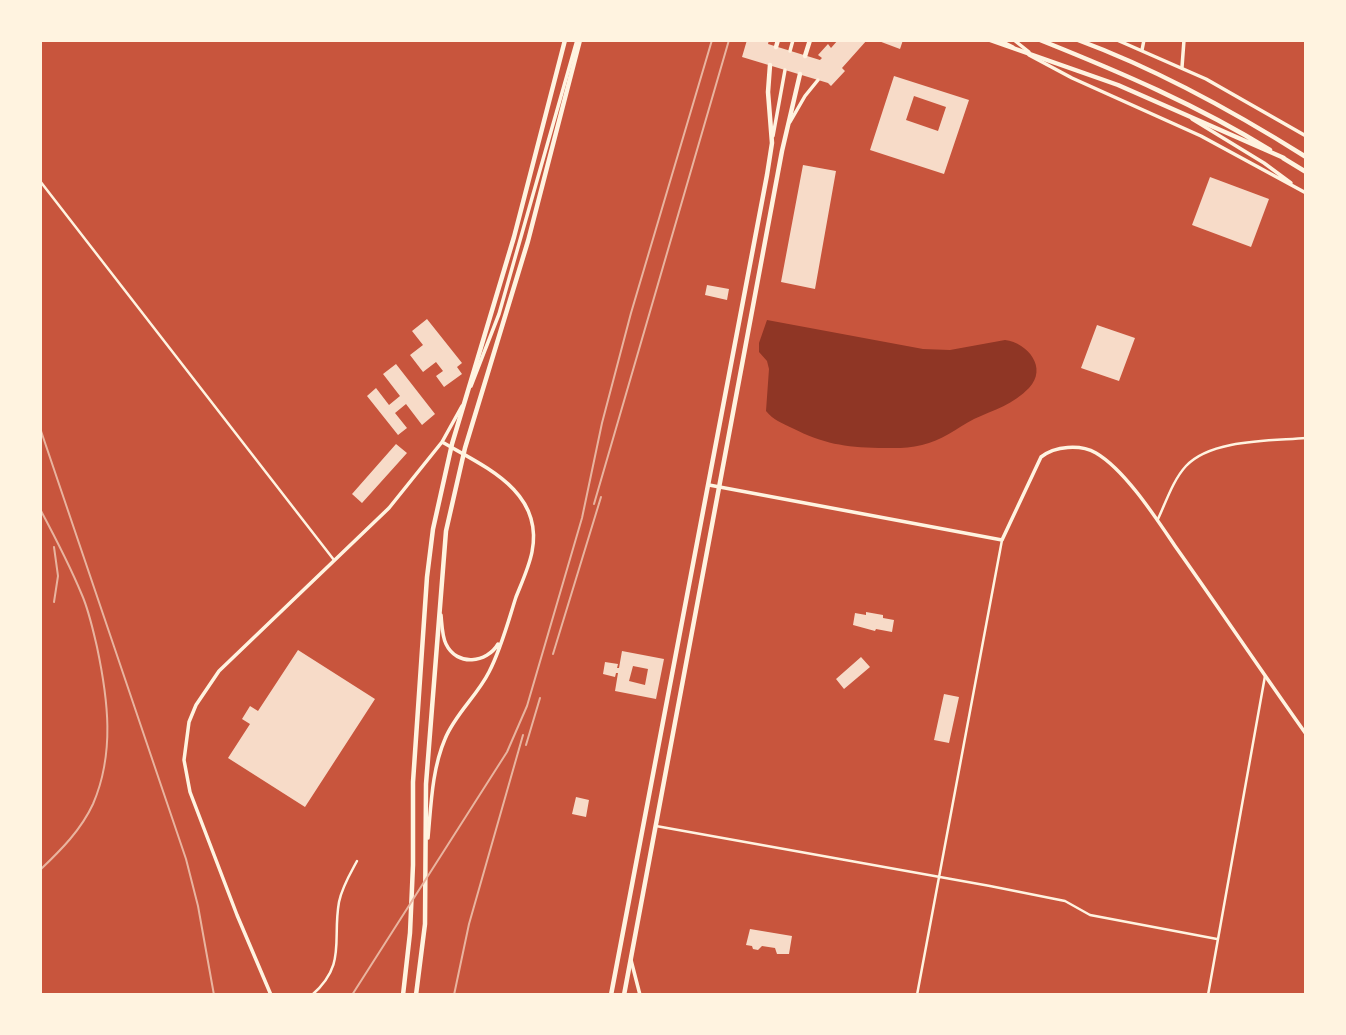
<!DOCTYPE html>
<style>
body{margin:0}
#map{position:relative;width:1346px;height:1035px;overflow:hidden;background:#c8553d;font-family:Lato,sans-serif}
canvas{display:block}
.frame{position:absolute;inset:0;border:42px solid #fff3e0;pointer-events:none}
</style>
<div id="map">
<canvas width="1346" height="1035"></canvas>
<div class="frame"></div>
</div>
<script>
const g = document.querySelector('canvas').getContext('2d');
g.lineJoin = 'round';
function paint(path, color) { g.fillStyle = color; g.fill(path, 'evenodd'); }
function stroke(path, color, width, dash) { g.strokeStyle = color; g.lineWidth = width; g.lineCap = dash ? 'butt' : 'round'; g.setLineDash(dash || []); g.stroke(path); }
const water = new Path2D(`
 M767,320L923,349L950,350L1005,340C1028,343 1048,368 1029,388C1014,404 994,410 974,419C957,428 941,441 922,445C907,449 894,448 879,448C844,447 824,444 792,428C782,423 773,420 766,411L769,369L767,361L759,352V343Z`);
const building = new Path2D(`
 M747,40H769L768,44L820,60L822,58L818,55L828,44L831,48L838,40H867L842,68L845,71L831,86L828,83L742,57Z
 M876,40H903L900,49Z
 M894,76L969,100L944,174L870,150ZM914,96L946,107L938,131L906,120Z
 M803,165L836,171L815,289L781,282Z
 M1210,177L1269,199L1251,247L1192,225Z
 M707,285L729,289L727,300L705,295Z
 M427,319L462,363L457,367L462,374L444,387L436,376L443,371L436,362L423,372L410,355L423,345L412,331Z
 M1097,325L1135,338L1119,381L1081,368Z
 M396,364L435,414L422,425L406,404L395,413L407,428L398,435L367,396L376,388L389,405L400,396L383,374Z
 M396,444L407,453L362,503L352,494Z
 M866,612L883,615V618L894,620L892,632L876,629L875,631L853,625L855,613L866,615Z
 M298,650L375,699L305,807L228,758L250,724L242,719L250,706L258,711Z
 M622,651L664,659L656,699L615,691L618,673H616L615,677L603,674L605,662L618,664L617,668H619ZM633,666L648,669L645,685L629,681Z
 M861,657L870,667L844,689L836,679Z
 M944,694L959,697L949,743L934,740Z
 M576,797L589,800L586,817L572,814Z
 M750,929L792,936L789,954H777L775,948L762,946L758,950L753,949L752,946L746,945Z`);
const minor = new Path2D(`
 M40,181L334,560
 M1158,519C1166,502 1173,480 1186,466C1211,439 1271,441 1306,438
 M656,826L990,886L1065,901L1090,915L1217,939
 M312,995C347,964 332,941 339,902C342,887 350,874 357,861
 M917,995L1002,540
 M1208,995L1265,676`);
const tertiary = new Path2D(`
 M1142,50L1144,40
 M1182,67L1184,40
 M709,485L1002,540L1041,457C1055,446 1080,444 1096,453C1125,470 1156,518 1175,546C1219,608 1262,672 1306,734`);
const secondary = new Path2D(`
 M999,40L1013,47
 M1014,40L1029,52
 M1117,40L1206,79L1306,136
 M790,51L793,40
 M1029,55L1072,78L1201,136L1306,193
 M1192,119L1264,163L1291,183
 M790,122L805,96L818,80
 M773,136L785,70
 M471,386L499,314L577,40
 M441,615C442,625 442,636 446,644C457,667 487,663 498,644
 M428,838C431,806 432,769 445,739C455,714 477,696 489,672C501,649 508,622 516,597C522,582 529,567 532,552C544,491 485,467 442,442
 M631,960L640,995
 M271,995L237,915L190,792L184,760L189,722L196,705L219,671L389,508L442,442L462,406`);
const primary = new Path2D(`
 M990,40L1118,85L1284,158
 M1040,40C1120,72 1197,105 1270,150
 M1078,40C1159,70 1233,111 1306,157
 M776,47L778,40
 M805,56L810,40
 M1283,158L1306,172
 M403,995L410,933L413,865V782L427,577L433,529L452,444L514,237L565,40
 M416,995L425,924L426,784L446,531L465,448L528,241L580,40
 M611,995L767,175L772,143L768,92L770,65
 M624,995L782,151L800,74`);
const rail = new Path2D(`
 M40,428L186,859L198,906L214,995
 M594,504L729,40
 M40,509C55,537 70,566 82,595C89,611 93,630 97,647C108,699 115,753 93,804C81,830 61,850 40,870
 M54,602L58,576L54,547
 M553,654L601,497
 M526,745L540,698
 M352,995L507,752L527,706L582,518L602,423L631,313L712,40
 M454,995L469,924L523,735`);
paint(water, '#8f3625');
paint(building, '#f7dbc8');
stroke(minor, '#fff3e0', 2.5);
stroke(tertiary, '#fff3e0', 3.5);
stroke(secondary, '#fff3e0', 3.5);
stroke(primary, '#fff3e0', 4.5);
stroke(rail, '#e9b49f', 2);
</script>
